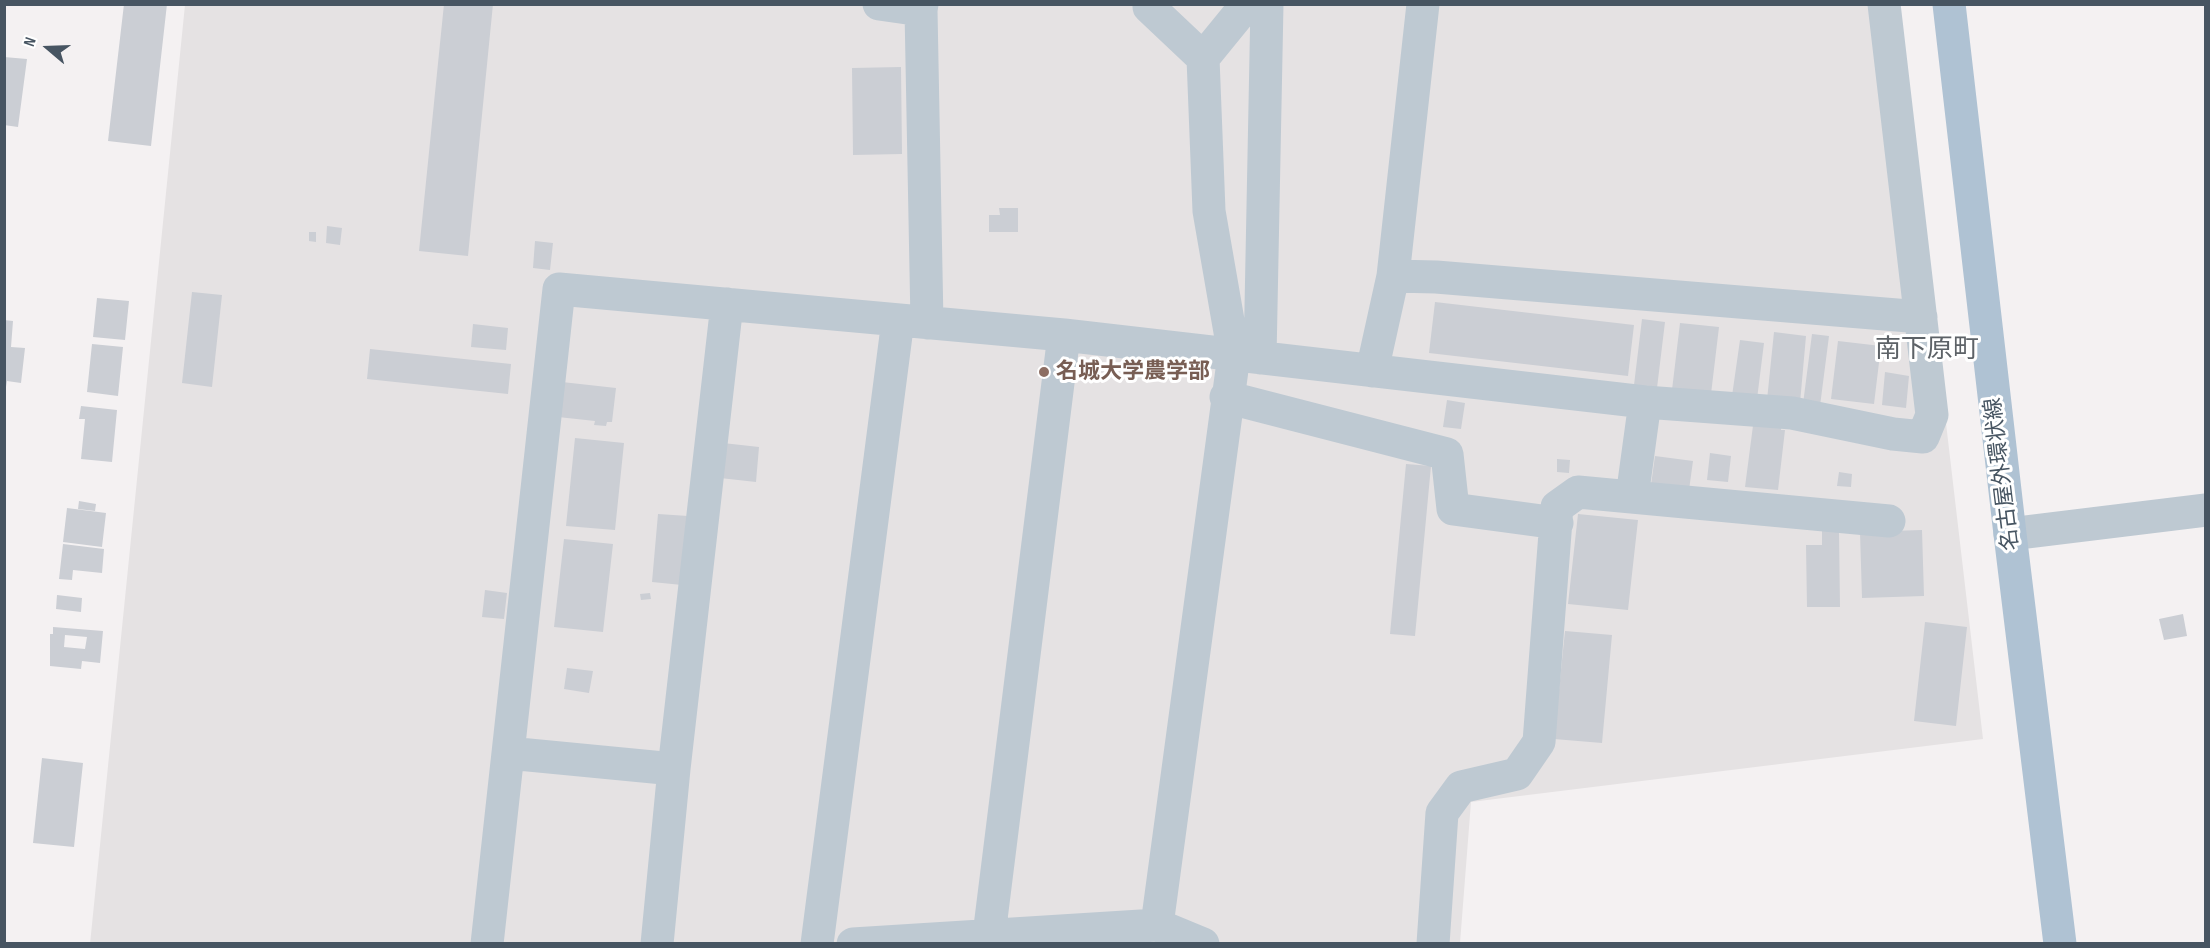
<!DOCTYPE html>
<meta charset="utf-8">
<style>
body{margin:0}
#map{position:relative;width:2210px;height:948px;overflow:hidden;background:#f4f1f2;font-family:"Sofia Sans Condensed",sans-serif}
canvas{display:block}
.frame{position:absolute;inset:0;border:6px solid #475562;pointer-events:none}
.north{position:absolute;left:18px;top:18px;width:60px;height:60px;-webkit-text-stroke:4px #fff;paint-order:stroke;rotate:289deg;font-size:16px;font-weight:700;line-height:24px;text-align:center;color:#475562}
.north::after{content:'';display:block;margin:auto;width:21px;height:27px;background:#475562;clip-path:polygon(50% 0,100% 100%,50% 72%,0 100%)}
</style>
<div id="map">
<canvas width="2210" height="948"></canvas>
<div class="frame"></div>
<div class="north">N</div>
</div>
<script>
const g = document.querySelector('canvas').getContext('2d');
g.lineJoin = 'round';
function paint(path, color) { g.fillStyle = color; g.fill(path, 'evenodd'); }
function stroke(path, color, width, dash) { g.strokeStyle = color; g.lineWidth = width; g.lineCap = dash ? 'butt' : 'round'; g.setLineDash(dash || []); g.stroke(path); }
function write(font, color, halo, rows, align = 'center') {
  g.font = font + ' "Sofia Sans Condensed","Noto Sans JP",sans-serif'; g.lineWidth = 6; g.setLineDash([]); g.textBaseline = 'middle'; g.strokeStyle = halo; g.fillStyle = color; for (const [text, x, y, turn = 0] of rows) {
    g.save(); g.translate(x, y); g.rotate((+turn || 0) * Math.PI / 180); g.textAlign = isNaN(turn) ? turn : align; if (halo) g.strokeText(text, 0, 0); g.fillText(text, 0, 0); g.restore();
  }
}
const education = new Path2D(`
 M185,5H1897L1983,739L1471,802L1460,943L90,944Z`);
const building = new Path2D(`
 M124,4H167L151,146L108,141Z
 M444,4H493L468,256L419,251Z
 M4,57L27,59L18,127L4,125Z
 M901,67L902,154L853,155L852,68Z
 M999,208H1018V232H989V215H1000Z
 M327,226L342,228L340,245L326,243Z
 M309,232H316V242L309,241Z
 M535,241L553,243L550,270L533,268Z
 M192,292L222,295L212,387L182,383Z
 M97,298L129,301L125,340L93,337Z
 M1435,302L1634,325L1628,376L1429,353Z
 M1642,319L1665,322L1657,388L1634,385Z
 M4,320L13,321L11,347L25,348L21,383L7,381L6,387H4Z
 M1680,323L1719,327L1711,394L1672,390Z
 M473,324L508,328L506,350L471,347Z
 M1774,332L1806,336L1800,403L1767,400Z
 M1812,334L1829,336L1820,406L1803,404Z
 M1740,340L1764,343L1757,399L1732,396Z
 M1838,341L1881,346L1874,404L1831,399Z
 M92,344L123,347L118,396L87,392Z
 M370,349L511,364L508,394L367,379Z
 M1885,372L1909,376L1906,408L1882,405Z
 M562,382L616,388L612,422H607L606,426L594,425L595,421L558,417Z
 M1447,400L1465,403L1461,429L1443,427Z
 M81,406L117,410L112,462L81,459L85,419H79Z
 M1754,418L1782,421L1781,430H1785L1778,490L1745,487Z
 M575,438L624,443L615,530L566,526Z
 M723,443L759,447L756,482L720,478Z
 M1710,453L1731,456L1728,482L1707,480Z
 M1655,456L1693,461L1689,490L1651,485Z
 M1557,459L1570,460L1569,473L1557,472Z
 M1406,464L1431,466L1415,636L1390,634Z
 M1839,472L1852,474L1851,487L1837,486Z
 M79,501L96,504L95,511L78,509Z
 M67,508L106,513L102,547L63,542Z
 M658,514L688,516L682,585L652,582Z
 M1578,514L1638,520L1628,610L1568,604Z
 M1922,530L1924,596L1862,598L1860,532Z
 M1822,531H1839L1840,607H1807L1806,545H1822Z
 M564,539L613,544L603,632L554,627Z
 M63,544L104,549L102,573L73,570L72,580L59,579Z
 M485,590L507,593L504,619L482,617Z
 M650,593L651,599L641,600L640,594Z
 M57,595L82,598L81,612L56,609Z
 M2183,614L2187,636L2164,640L2159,619Z
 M1925,622L1967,627L1956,726L1914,721Z
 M53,627L103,631L100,663L82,661L81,669L50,666V634H53ZM65,635L87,637L85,649L64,647Z
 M1565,631L1612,635L1602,743L1554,739Z
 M567,668L593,671L589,693L564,689Z
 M42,758L83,763L74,847L33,843Z`);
const minor = new Path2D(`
 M879,4L921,10L915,4
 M922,4L921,10L927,323
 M1149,4V7L1203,58
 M1393,276L1436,277L1921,317
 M1260,358L1267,4
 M1372,371L1393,276L1423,4
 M1226,397L1447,454L1453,509L1557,523
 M1632,497L1645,402
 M2010,534L2206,510
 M508,753L674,769
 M1157,925L1234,355L1209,211L1203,58L1247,4
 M989,935L1064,335
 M487,944L559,289L1064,335L1645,402L1792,413L1893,434L1923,437L1932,415L1884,4
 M657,944L674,769L727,304
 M817,944L898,320
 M853,944L1157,925L1203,944
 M1433,944L1442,813L1461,787L1517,774L1539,742L1557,507L1578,492L1889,521`);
const major = new Path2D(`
 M1949,4L2010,534L2060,944`);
const markers = [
 [1044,372,6,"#8d6e63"]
];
const educationNames = [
 ["名城大学農学部",1056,372]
];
const streetNames = [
 ["名古屋外環状線",2003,474,-97]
];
const quarterNames = [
 ["南下原町",1927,350]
];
paint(education, '#e5e2e3');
paint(building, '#cbced4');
stroke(minor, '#bec9d2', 33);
stroke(major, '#afc2d3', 33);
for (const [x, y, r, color] of markers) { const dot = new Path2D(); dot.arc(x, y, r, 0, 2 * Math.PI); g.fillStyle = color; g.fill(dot); stroke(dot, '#fff', 2); }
write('bold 22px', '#785e54', '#fff', educationNames, 'left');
write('22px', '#475562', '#fff', streetNames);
write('26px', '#5d6267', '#fff', quarterNames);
</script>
